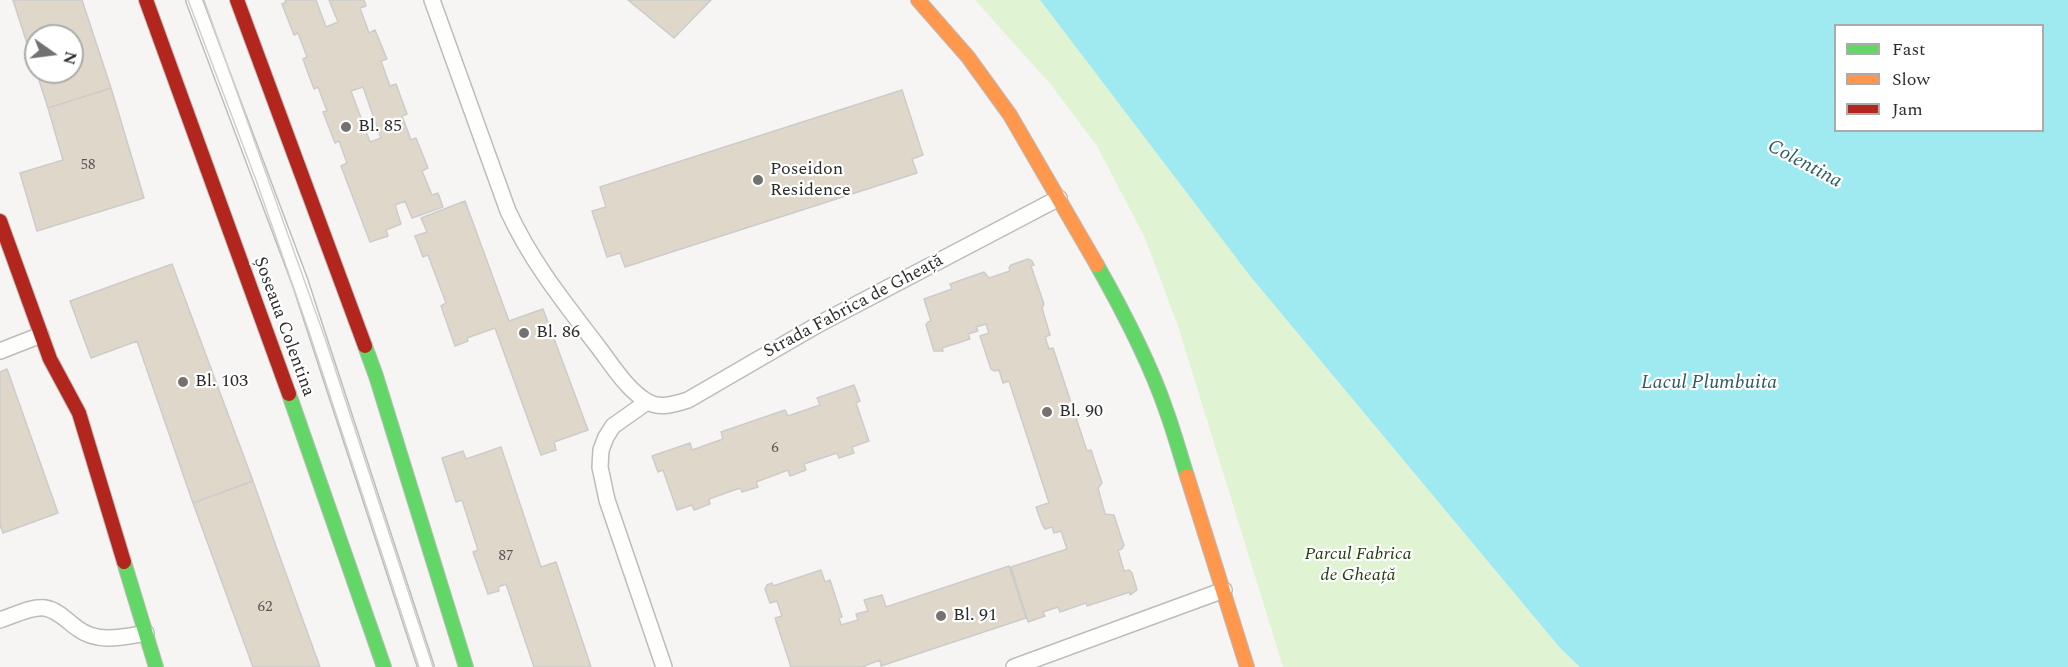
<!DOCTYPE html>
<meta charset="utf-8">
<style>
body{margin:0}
#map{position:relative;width:2068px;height:667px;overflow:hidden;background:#f6f5f4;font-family:Spectral,serif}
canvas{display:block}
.legend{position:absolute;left:1834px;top:24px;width:210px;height:108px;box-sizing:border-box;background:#fff;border:2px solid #ababaa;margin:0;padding:8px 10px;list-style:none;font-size:18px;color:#2c2c2b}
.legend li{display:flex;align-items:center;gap:12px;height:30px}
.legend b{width:30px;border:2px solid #ababaa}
.north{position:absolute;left:24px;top:24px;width:60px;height:60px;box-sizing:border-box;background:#fff;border:2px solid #ababaa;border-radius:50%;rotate:104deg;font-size:16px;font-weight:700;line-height:24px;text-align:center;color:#2c2c2b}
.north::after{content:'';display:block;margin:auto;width:21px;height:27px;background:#737271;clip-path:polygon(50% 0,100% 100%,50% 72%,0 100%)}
</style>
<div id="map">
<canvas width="2068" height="667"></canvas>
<ul class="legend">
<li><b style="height:8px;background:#63d668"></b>Fast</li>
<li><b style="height:8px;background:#ff974d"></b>Slow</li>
<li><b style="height:8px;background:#b3261e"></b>Jam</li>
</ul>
<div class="north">N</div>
</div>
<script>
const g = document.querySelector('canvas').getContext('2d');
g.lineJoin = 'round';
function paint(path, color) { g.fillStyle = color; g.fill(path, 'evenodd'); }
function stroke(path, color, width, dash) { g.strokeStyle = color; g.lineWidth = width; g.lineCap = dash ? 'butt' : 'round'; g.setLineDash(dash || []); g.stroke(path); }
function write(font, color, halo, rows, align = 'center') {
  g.font = font + ' Spectral,serif'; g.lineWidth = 4.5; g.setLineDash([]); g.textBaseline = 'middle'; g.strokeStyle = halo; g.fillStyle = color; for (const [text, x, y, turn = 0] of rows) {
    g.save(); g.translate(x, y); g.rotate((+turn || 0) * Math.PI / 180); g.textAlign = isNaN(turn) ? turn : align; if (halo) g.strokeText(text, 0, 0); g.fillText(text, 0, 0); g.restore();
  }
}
const green = new Path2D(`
 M975,0H1040L1250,276L1560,648L1580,667H1283L1178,326L1145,238L1097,146L1052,86Z`);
const water = new Path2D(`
 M1040,0H2068V667H1580L1560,648L1250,276ZM1836,26H2042V130H1836Z`);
const building = new Path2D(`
 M13,0H82L111,88L48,108ZM36,36H72V72H36Z
 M285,0H316L326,27L338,22L329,0H364L366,6L360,8L369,33L375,30L387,59L381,61L390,86L396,84L407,114L402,116L411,140L416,138L428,168L422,171L432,195L438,193L443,207L412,218L405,201L395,205L401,224L386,230L388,236L370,242L341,166L347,163L339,141L335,143L323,112L327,111L318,87L314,89L308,73L303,59L307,57L298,33L294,35L282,4L286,2ZM363,87L381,138L370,142L351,91Z
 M628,0H711L674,38Z
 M111,88L144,198L37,231L20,173L63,160L48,108Z
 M902,90L923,155L912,159L917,173L625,267L620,253L607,257L592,211L606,207L600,187Z
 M465,201L509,321L543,309L588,430L554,442L556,450L541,455L495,328L467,338L468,341L455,346L441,306L446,303L428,255L423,257L415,236L427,232L421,218Z
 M1028,259L1032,261L1034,265L1031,266L1044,304L1042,308L1050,335L1045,337L1049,349L1053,348L1087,451L1091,450L1102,483L1098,488L1105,514L1114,515L1121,537L1124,545L1122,549L1118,550L1124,571L1129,570L1132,573L1137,590L1130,595V592L1087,606L1086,603L1060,612L1058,607L1043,612L1045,616L1028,622L1011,567L1067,549L1061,531L1054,533L1052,527L1045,529L1042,524L1036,507L1049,503L1009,381L1003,383L999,370L995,371L991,369L980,336L989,333L986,324L976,327L978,331L968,334L970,339L942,348L943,351H934L926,325L928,322L931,321L924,299L952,289L950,284L984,272L989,278L1010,271L1009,268L1011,265Z
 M172,264L253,481L193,503L137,341L91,358L70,301Z
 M7,369L58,513L3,533L0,525V372Z
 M854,385L860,401L856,403L869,441L852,447L854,453L839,458L837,453L804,464L806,470L790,476L788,470L756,482L758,487L742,492L740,488L709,499L710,504L694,510L692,505L677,510L663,470L658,472L652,456L690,443L692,450L723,439L721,432L785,410L788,416L820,405L817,398Z
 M501,447L541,567L556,562L591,667H534L506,584L498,587L499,591L488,594L473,552L478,550L462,500L456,502L442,458L463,451L466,459Z
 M253,481L277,549L320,667H253L193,503Z
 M1009,566L1026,618L881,666L880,660L862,667H791L775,618L782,616L777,601L770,603L765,589L767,585L772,583L773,586L821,570L825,582L830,580L842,617L839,618L841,625L858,620L856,614L868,611L864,600L882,595L886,607Z`);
const lane = new Path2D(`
 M194,0L300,282L426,667
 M432,0L508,211C532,263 564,302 599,348C612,365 627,390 648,402C660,409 675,404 688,400L819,324L1059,198
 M0,351L41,335
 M647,402L613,426L606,437L601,450L600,467L607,500L664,667
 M0,620C13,616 31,606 45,608C58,610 67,621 77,628C97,644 124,637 146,633
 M1014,667L1224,590`);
const fast = new Path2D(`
 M1097,265C1123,311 1149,360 1166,410C1174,432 1180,454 1187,476
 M365,346L376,376L466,667
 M289,394L384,667
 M124,562L156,667`);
const slow = new Path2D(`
 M918,0L968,57L1010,115L1097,265
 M1187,476L1247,667`);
const jam = new Path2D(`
 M146,0L289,394
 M237,0L365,346
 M0,221L50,359L79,413L124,562`);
const tram = new Path2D(`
 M188,0L256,180L309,332L419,667
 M204,0L326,341L433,667`);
const markers = [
 [346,127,6,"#737271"],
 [758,180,6,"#737271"],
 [524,333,6,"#737271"],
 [183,382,6,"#737271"],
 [1047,412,6,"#737271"],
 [941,616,6,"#737271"]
];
const numberNames = [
 ["58",88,166],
 ["6",775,449],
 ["87",506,557],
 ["62",265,608]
];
const poiNames = [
 ["Bl. 85",358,127],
 ["Poseidon",770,170],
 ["Residence",770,191],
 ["Bl. 86",536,333],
 ["Bl. 103",195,382],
 ["Bl. 90",1059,412],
 ["Bl. 91",953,616]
];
const streetNames = [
 ["Strada Fabrica de Gheață",854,307,-28],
 ["Șoseaua Colentina",283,327,70]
];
const parkNames = [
 ["Parcul Fabrica",1358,555],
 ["de Gheață",1358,576]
];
const waterNames = [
 ["Colentina",1804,165,28],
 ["Lacul Plumbuita",1709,384]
];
paint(green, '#e0f4d4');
paint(water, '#9feaf1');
paint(building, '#dfd8ca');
stroke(building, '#cccccb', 1.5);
stroke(lane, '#bdbcbb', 18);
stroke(fast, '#bdbcbb', 16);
stroke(slow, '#bdbcbb', 16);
stroke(jam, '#bdbcbb', 16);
stroke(lane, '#fefefd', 15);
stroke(fast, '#63d668', 14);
stroke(slow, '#ff974d', 14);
stroke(jam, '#b3261e', 14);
stroke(tram, '#cfcfce', 1.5);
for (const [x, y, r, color] of markers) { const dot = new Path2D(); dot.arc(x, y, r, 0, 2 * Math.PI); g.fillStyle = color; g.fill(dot); stroke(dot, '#fff', 2); }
write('15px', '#595753', null, numberNames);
write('18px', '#2c2c2b', '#fff', poiNames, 'left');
write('18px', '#2c2c2b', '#fff', streetNames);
write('italic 18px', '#243e10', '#fff', parkNames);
write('italic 20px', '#2c5c61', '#fff', waterNames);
</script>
